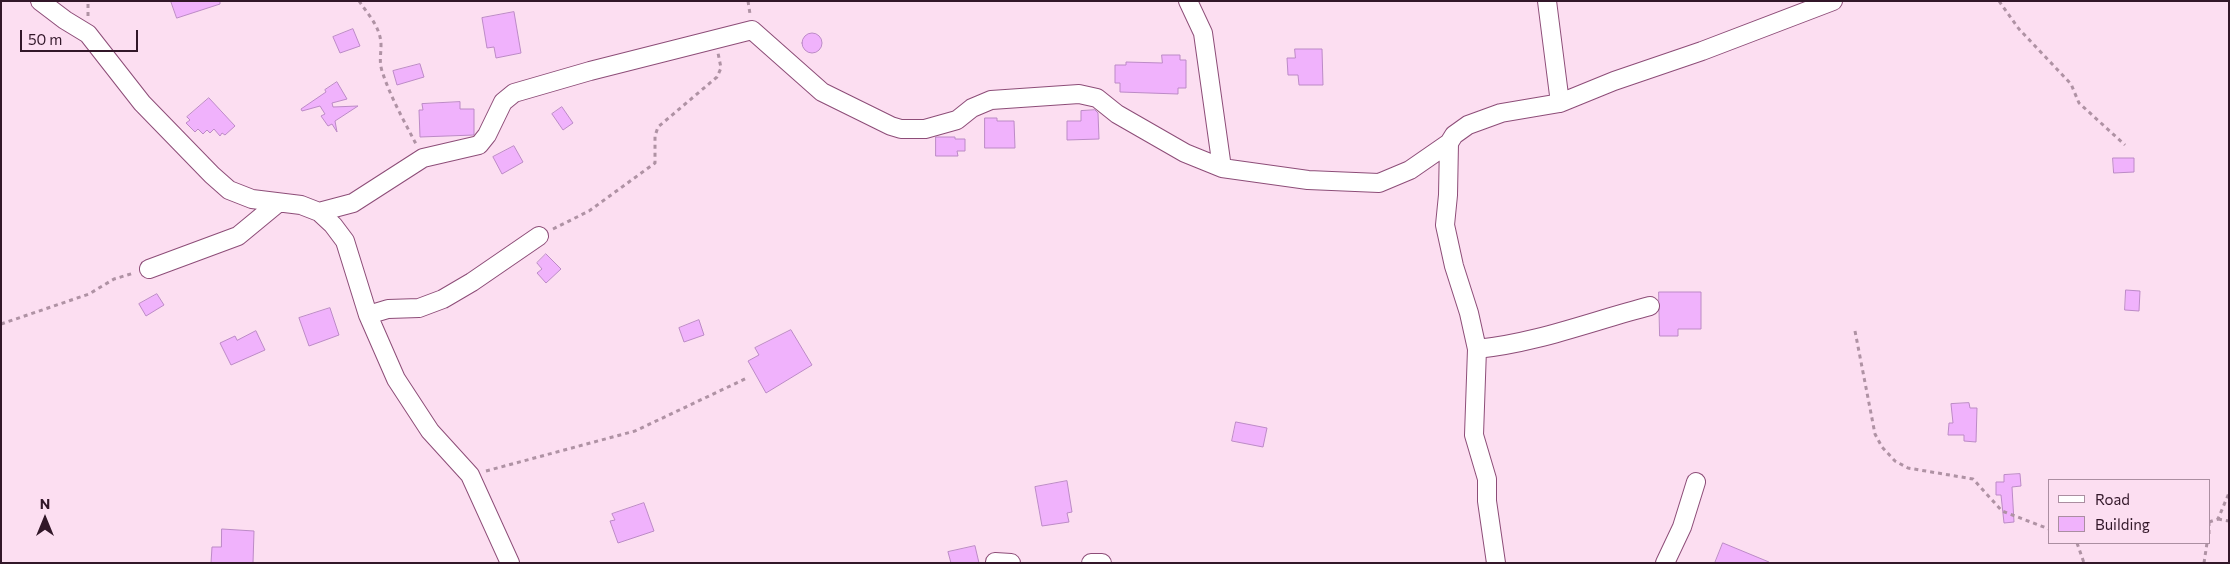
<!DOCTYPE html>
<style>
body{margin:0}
#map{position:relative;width:2230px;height:564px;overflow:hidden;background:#fcdef1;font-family:Commissioner,sans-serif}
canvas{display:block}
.frame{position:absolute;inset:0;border:2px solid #321729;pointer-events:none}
.legend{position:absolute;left:2048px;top:479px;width:162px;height:65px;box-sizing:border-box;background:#fcdef1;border:1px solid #ab8ea1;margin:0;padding:6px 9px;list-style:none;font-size:15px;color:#321729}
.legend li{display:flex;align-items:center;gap:10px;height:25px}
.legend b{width:25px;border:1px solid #ab8ea1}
.north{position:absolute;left:20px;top:494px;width:50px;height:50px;-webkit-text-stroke:4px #fcdef1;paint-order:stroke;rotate:0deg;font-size:14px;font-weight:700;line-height:20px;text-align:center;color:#321729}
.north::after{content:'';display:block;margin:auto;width:18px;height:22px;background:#321729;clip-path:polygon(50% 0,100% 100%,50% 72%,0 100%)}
.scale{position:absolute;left:20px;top:30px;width:118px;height:22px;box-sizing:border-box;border:2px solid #321729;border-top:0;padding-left:6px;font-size:15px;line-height:18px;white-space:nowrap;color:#321729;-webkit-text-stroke:4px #fcdef1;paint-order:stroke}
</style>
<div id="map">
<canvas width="2230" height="564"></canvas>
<div class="frame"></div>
<ul class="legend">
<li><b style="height:6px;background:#fff"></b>Road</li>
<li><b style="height:14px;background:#f0b2fc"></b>Building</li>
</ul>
<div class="north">N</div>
<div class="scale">50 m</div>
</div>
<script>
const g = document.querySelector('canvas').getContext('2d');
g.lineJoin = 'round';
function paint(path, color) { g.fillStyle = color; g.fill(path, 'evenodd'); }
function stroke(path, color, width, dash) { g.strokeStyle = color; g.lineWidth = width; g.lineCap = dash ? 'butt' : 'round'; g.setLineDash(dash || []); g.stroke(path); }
const building = new Path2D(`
 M171,1H220V4L177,18Z
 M514,12L521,53L496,58L494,47L487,48L482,18Z
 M353,29L360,46L340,53L333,37Z
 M802 43a10 10 0 1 1 20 0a10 10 0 1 1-20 0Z
 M1295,49H1322L1323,85H1299L1298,75H1288L1287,58H1295Z
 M1162,55H1180V60H1186V88H1178V94L1120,92V83H1115V65H1126V62L1162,63Z
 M420,64L424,77L397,85L393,71Z
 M337,82L347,99L332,103L333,107L358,106L335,121L337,132L332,124L328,126L321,116L325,114L320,106L302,111L301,109L326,92L325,90Z
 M209,98L235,126L225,135L222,133L220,136L214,129L210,133L207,130L203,134L198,129L195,132L186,123L190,120L187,117Z
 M460,102V109H474V135L420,137L419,110H423L422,104Z
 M562,107L573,123L563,130L552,114Z
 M1095,110L1098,113L1099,139L1067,140V121H1081V111Z
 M985,118H997V121H1014L1015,148H985Z
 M936,137H955V139H965V151H957L958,156H936Z
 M514,146L523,162L502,174L493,157Z
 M2113,158H2134V172L2114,173Z
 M546,254L561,269L546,283L537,273L542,269L537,263Z
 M2126,290L2140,291L2139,311L2125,310Z
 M1659,292H1701V329H1678V336H1660Z
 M157,294L164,305L146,316L139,304Z
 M330,308L339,335L309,346L299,318Z
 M699,320L704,335L684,342L679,328Z
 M791,330L812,365L766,393L748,361L759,355L755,348Z
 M256,331L265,350L231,365L220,343L235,336L237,340Z
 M1969,403L1970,408H1977L1976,442L1964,441V435H1948L1949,423H1953L1951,404Z
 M1236,422L1267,428L1263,447L1232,441Z
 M2020,474L2021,486L2012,487L2014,522L2004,523L2001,495H1996V482H2004V475Z
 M1067,481L1072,512L1067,513L1069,522L1042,526L1035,487Z
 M644,503L654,531L618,543L610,521L615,520L612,514Z
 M222,529L254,531L253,563H211L212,547H221Z
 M1723,543L1769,562V563H1715Z
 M975,546L979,563H951L948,552Z`);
const path = new Path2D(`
 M359,1C368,14 381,28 381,45C381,55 379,61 382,71C390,96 404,121 416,144
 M748,1L750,14
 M1999,1L2019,29L2071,84L2079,103L2125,145
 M88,16V1
 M553,229L589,211L655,163V136L658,127L717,77L721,68L718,53
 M1,324L89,294L114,279L134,273
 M1855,331L1875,434L1882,447L1895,461L1908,468L1973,479L2002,511L2049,529
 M486,471L635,431L747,378
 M2218,519L2229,521
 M2209,522L2218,519L2229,493
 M2209,534V522
 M2077,543L2084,563
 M2204,563L2207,543`);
const minor = new Path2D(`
 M40,1L65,20L88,34L142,103L212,175L229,190L252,199L301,205L319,212L333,225L345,241L368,315L396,379L430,431L470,475L510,563
 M1188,1L1203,33L1222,168
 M1547,1L1560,103
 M319,212L353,203L423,158L479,145L487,135L503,102L514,93L590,71L752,30L822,92L891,126L901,129H925L957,120L972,108L991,100L1079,94L1097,98L1117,114L1185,153L1222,168L1308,180L1379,183L1410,170L1449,143
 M149,269L238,236L278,203
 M368,315L388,309L419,308L443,299L472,282L539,236
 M1477,349C1537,343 1592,321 1650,306
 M995,562L1011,563
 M1091,563H1102
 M1496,563L1487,501V479L1474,435L1477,349L1469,313L1454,266L1445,225L1448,195L1449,143L1454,135L1468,125L1501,113L1560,103L1614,81L1702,51L1833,1
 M1665,563L1682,527L1696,482`);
paint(building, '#f0b2fc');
stroke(building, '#bc8ac6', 1);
stroke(minor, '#8d4d78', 20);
stroke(path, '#af92a4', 3, [4, 4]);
stroke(minor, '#fff', 18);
</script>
